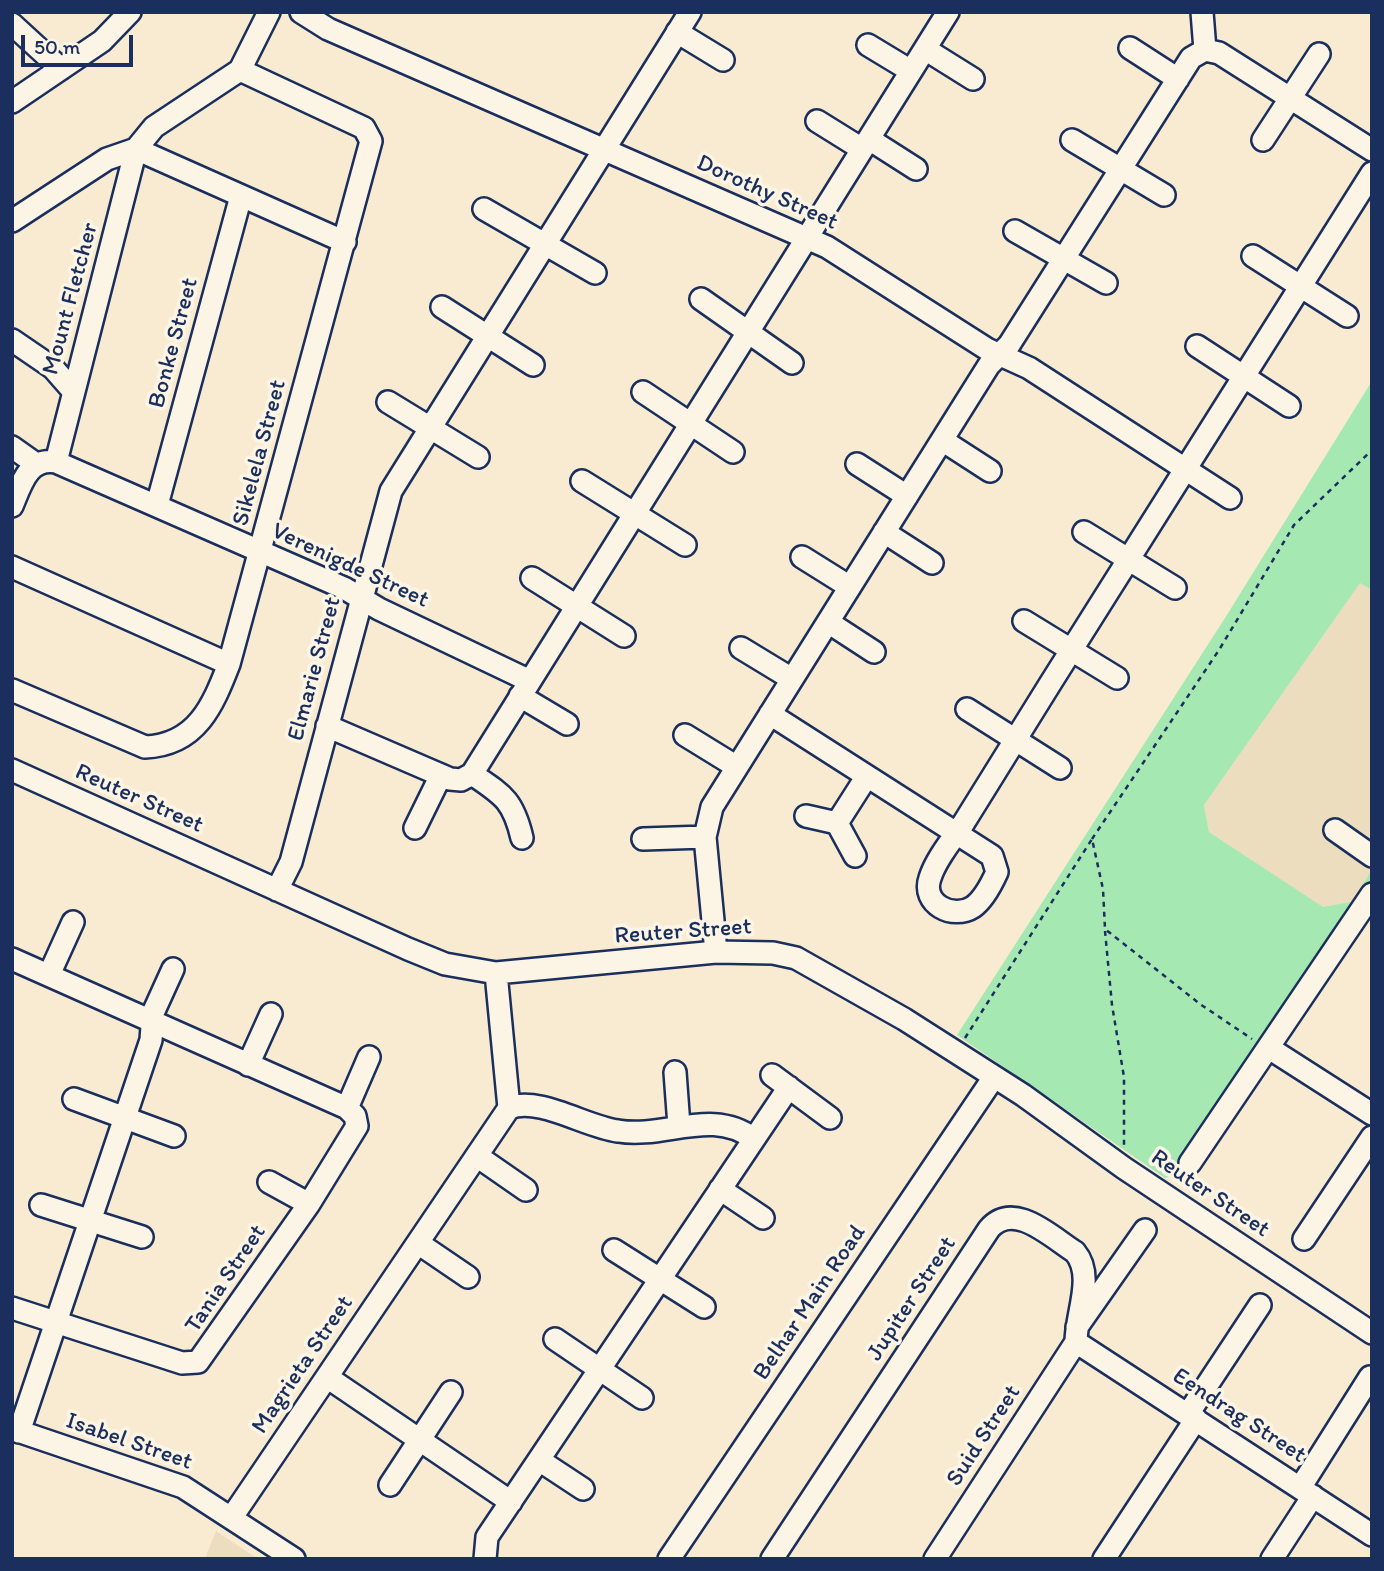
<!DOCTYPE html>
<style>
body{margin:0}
#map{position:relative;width:1384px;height:1571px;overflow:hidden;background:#f8ebd1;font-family:Itim,sans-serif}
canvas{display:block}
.frame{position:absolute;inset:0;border:14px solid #1b2f5e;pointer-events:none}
.scale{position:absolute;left:21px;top:35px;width:112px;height:32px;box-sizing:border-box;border:4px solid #1b2f5e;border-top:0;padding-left:9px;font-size:21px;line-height:24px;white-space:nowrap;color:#1b2f5e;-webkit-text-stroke:5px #fcf5e5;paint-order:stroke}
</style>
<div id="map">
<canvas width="1384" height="1571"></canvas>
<div class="frame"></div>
<div class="scale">50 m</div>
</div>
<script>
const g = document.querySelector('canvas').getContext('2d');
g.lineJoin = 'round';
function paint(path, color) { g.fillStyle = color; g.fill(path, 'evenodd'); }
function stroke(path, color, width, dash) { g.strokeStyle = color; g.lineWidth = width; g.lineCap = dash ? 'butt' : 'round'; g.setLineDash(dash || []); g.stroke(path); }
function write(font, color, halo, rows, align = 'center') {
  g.font = font + ' Itim,sans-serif'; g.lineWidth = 7; g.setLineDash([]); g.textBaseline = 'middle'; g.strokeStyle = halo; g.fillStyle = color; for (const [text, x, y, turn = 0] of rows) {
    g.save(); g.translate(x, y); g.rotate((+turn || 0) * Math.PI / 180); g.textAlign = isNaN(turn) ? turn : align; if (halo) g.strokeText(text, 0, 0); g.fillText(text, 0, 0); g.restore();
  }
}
const built = new Path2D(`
 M1360,582L1372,590V870L1351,903L1323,908L1209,832L1204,805Z
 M216,1531L258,1559H205Z`);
const green = new Path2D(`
 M1372,381V590L1360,583L1204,805L1209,832L1323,907L1351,902L1372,870V886L1172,1176L1165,1178L957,1035L1225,618Z`);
const path = new Path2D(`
 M1092,839L1219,650L1294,525L1372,450
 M1105,931L1112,1005L1124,1077V1147
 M965,1038L1092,839L1103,889L1105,929L1200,1004L1252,1039`);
const minor = new Path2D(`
 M301,12L328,29L827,247L987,349L1029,368L1230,498
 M12,24L61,69
 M677,32L723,60
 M868,45L911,71
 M1130,48L1178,79
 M925,49L973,79
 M1205,50L1219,53L1372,150
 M240,70L269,12
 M12,102L102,41L130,12
 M817,121L862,149
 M869,139L916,169
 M1072,140L1164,195
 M1263,140L1319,54
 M484,209L595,273
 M12,221L107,159L136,149L154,127L240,70L364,128L371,141L229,664C213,705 197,745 145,747L12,690
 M1015,231L1106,283
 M1253,256L1347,316
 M701,299L792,363
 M442,307L533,365
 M12,340L53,368L74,392
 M1197,346L1289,406
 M643,392L733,452
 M388,402L478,457
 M942,440L990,471
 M12,447L36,464
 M56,462L136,149L345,242
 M857,464L907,496
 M582,481L685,545
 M157,505L241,196
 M12,506C21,485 28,457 56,462L344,588L379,609L530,681
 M884,532L932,563
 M1084,532L1175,588
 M802,557L850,587
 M12,567L229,664
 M532,578L624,636
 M1024,621L1117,678
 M828,622L874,652
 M741,648L792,679
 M520,696L567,724
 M967,709L1060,768
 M770,714L992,856L997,872C992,883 983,900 973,907C953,920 921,904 930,878C936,859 952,840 963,824C992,777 1021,731 1050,684C1157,514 1265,343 1372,173
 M327,726L450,779L461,780L472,774L948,12
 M685,735L737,767
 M12,770L408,949L445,964L496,973L716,952L773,953L796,958L904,1019L1023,1095L1124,1168L1372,1333
 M472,774C503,795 513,800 522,838
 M806,816L837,823
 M415,828L441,775
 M1335,830L1372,856
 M643,839L705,837
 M855,856L837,823L867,776
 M277,890L291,862L391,491L690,12
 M716,952L705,837L712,807L989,365L1009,345L1191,58L1205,50L1202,12
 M12,959L347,1108L355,1116L357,1126L309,1204L198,1362L182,1363L12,1308
 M49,975L73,922
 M1269,1048L1372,1114
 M248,1065L271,1014
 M675,1072L679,1126
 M772,1075L830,1118
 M74,1099L174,1136
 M347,1108L369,1057
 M509,1108C539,1096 586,1127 618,1131C665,1139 712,1107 754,1139
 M477,1156L526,1190
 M1190,1163L1372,894
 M269,1182L309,1204
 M720,1189L763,1218
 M41,1205L142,1237
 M1304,1239L1372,1137
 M418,1243L468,1277
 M614,1250L704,1307
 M1077,1327L1145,1230
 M555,1339L642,1398
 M1076,1342L1372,1535
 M327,1377L511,1502
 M1188,1414L1260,1305
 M12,1429L183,1487L294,1559
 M19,1432L151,1040L153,1013L173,969
 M539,1460L583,1489
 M390,1485L451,1392
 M1300,1488L1370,1377
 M232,1517L509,1108L496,973
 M485,1559L487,1537L789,1087
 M669,1559L994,1077
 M772,1559L989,1229C1014,1200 1051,1237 1075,1252C1095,1276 1076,1313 1076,1342
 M935,1559L1076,1342
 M1104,1559L1196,1419
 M1272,1559L1313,1496`);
const streetNames = [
 ["Dorothy Street",767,193,24],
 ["Mount Fletcher",71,299,-75],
 ["Bonke Street",174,343,-75],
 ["Sikelela Street",260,453,-75],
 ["Verenigde Street",350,566,25],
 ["Elmarie Street",315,669,-75],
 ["Reuter Street",139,799,24],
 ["Reuter Street",683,932,-4],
 ["Reuter Street",1210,1194,34],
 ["Tania Street",226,1279,-56],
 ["Jupiter Street",912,1299,-57],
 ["Belhar Main Road",810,1303,-56],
 ["Magrieta Street",303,1365,-56],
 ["Eendrag Street",1239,1416,33],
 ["Suid Street",984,1436,-57],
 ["Isabel Street",129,1442,19]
];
paint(built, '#ecddbf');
paint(green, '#a6e8b2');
stroke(minor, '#1b2f5e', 26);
stroke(path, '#1b2f5e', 2.5, [5, 5]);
stroke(minor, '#fcf5e5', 21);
write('24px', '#1b2f5e', '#fcf5e5', streetNames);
</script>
